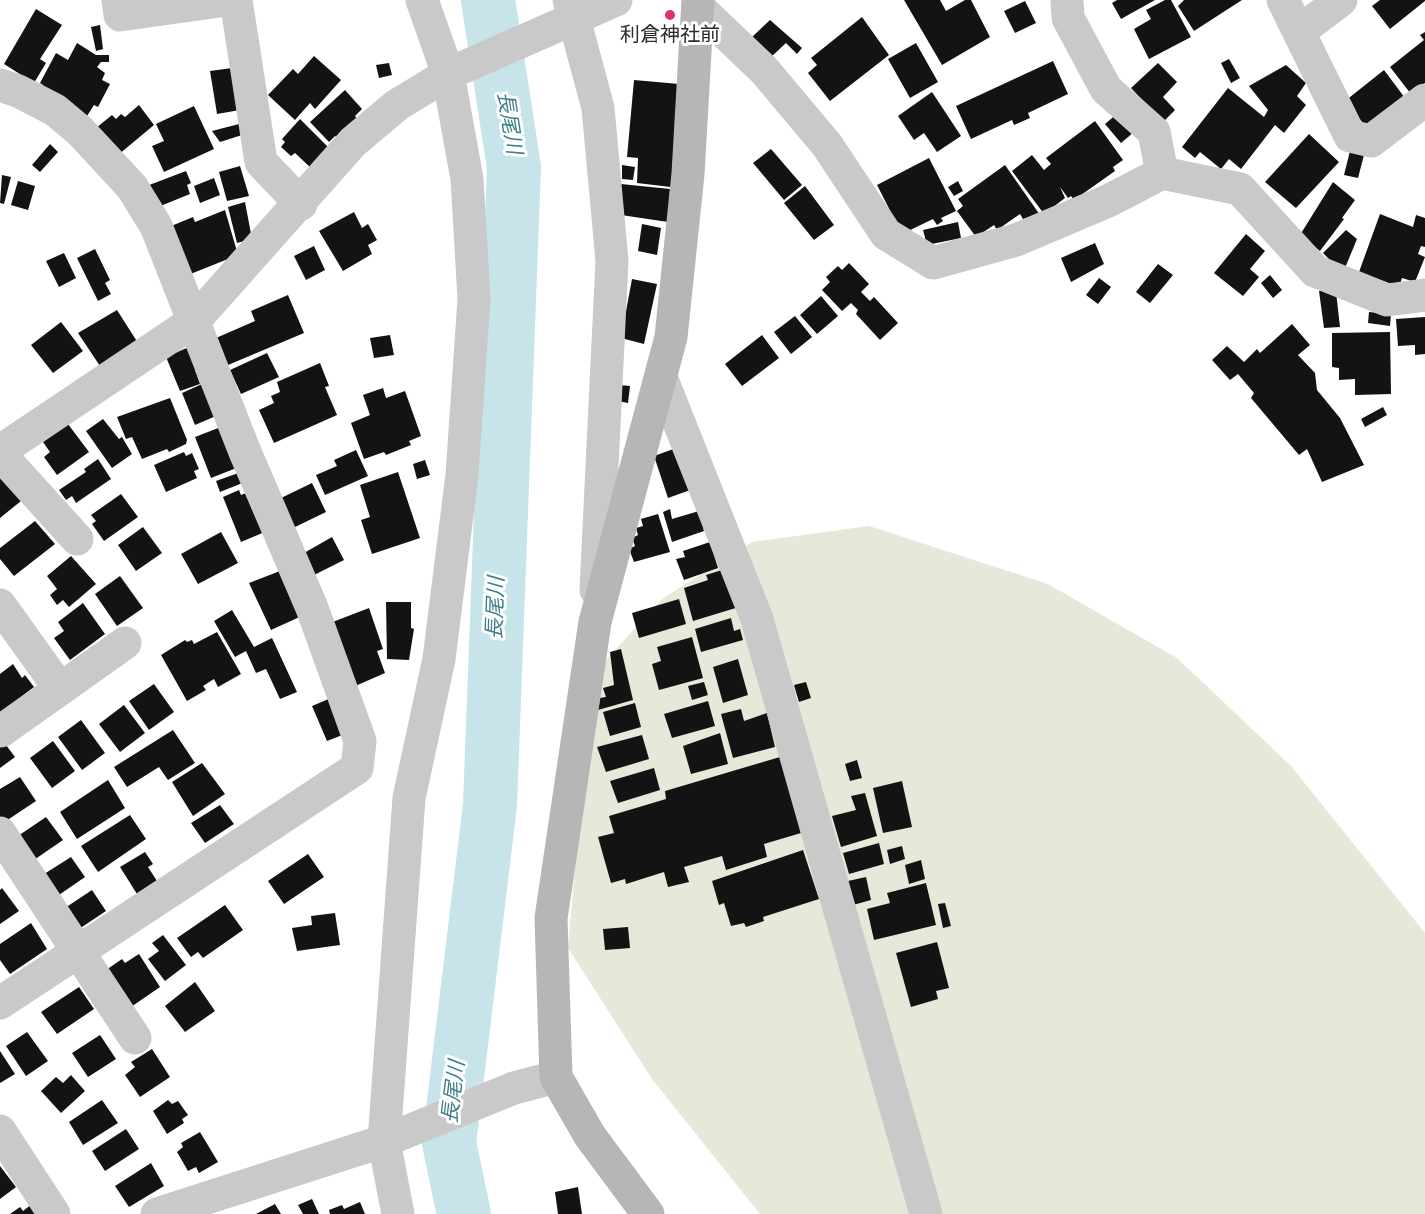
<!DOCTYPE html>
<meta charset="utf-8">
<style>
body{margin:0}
canvas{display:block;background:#fff}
</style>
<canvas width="1425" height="1214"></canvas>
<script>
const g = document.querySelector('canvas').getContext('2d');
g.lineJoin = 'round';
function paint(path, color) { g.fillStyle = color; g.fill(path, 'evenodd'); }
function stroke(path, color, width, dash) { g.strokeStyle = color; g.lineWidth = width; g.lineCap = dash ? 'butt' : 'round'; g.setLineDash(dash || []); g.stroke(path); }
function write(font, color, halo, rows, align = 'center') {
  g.font = font + ' "Nunito Sans","Noto Sans JP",sans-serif'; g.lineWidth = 6; g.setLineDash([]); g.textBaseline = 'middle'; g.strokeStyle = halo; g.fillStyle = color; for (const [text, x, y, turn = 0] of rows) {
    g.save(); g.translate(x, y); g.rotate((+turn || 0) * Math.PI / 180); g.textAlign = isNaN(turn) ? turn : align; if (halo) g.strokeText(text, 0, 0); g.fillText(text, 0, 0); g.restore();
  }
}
const green = new Path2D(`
 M869,526L1048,584L1177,658L1291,766L1425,933V1214H760L652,1079L568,948L579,822L604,662L662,599L752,542Z`);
const river = new Path2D(`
 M464,1214L449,1143L490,805L514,167L488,0`);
const building = new Path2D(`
 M904,0H940L946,11L965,0H971L990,37L942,65Z
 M1117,0H1155L1121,19L1112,3Z
 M1165,0H1171L1191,37L1149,59L1134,29L1151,19L1146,10Z
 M1184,0H1242L1194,31L1178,6Z
 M1380,0H1425V1L1390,29L1372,6Z
 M1025,1L1036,23L1015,33L1004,11Z
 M36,9L62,25L40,59L46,63L34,83L4,64Z
 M862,17L889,55L830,101L808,73L817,65L811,58Z
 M770,20L802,48L797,54L786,43L771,57L752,37Z
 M100,25L103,49L96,51L91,27Z
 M1425,32V83L1411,94L1390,67L1424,40L1420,35Z
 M77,43L96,55H109V62H101L97,67L105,73L102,80L110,84L98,107L94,105L87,116L40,91L43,85L40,83L56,53L68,60Z
 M916,43L938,82L910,98L888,59Z
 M314,56L341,80L315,109L310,103L295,120L268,95L293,69L298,74Z
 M1229,59L1240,78L1231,83L1221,63Z
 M1053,61L1068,94L1028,113L1030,118L1014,125L1012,120L971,139L956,106Z
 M389,63L392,75L379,78L376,65Z
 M1158,63L1177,82L1163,97L1175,110L1163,122L1131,88Z
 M1286,65L1306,83L1297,96L1306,105L1284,133L1275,125L1241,169L1229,159L1221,169L1200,152L1195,158L1182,147L1228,88L1264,117L1268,110L1249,86Z
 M232,68L240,110L217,114L210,71Z
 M1384,70L1405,98L1367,128L1345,101Z
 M634,80L679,84L671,187L637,183L638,158L627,157Z
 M345,90L362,109L355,116L358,120L338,138L335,136L329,142L310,122Z
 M932,92L961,136L937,152L924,133L914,140L898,116Z
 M139,105L154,125L118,155L96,128L112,115L116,119L121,114L125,117Z
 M194,106L214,149L164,172L152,146L164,141L156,124Z
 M1118,113L1134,132L1121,143L1105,124Z
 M300,119L331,150L312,169L295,153L291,156L281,147L285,142L282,139Z
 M1095,121L1123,160L1113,167L1115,171L1074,200L1071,196L1068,198L1060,187L1065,198L1044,214L1012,171L1032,155L1044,170L1051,164L1046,158Z
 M239,124L242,135L220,142L212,131Z
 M1309,134L1339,162L1296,208L1265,182Z
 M50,144L58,152L40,172L32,165Z
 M771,149L802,185L784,200L753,163Z
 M1350,151L1364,155L1358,178L1344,175Z
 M929,158L956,211L941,218L943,221L937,225L933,219L902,234L877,185Z
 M622,165L635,167L633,180L622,179Z
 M1005,165L1040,215L1023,219L1020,214L997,230L994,225L976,237L957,211L963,206L958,199Z
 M240,166L249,196L227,201L219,172Z
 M186,171L191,183L187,185L190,194L153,209L144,187Z
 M2,175L11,177L4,204L0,203Z
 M214,178L220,195L200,203L194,186Z
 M18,181L35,186L28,210L11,205Z
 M958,181L963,191L954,196L948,187Z
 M1333,182L1355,200L1342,218L1344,219L1320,251L1300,235Z
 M621,184L670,189L668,222L621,215Z
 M805,186L834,225L814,240L784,203Z
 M245,202L252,239L237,243L228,207Z
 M225,210L238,255L188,275L164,229L193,217L195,222Z
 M354,212L362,228L368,224L377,240L368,245L372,254L343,271L319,231Z
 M1380,214L1413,227L1416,215L1425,218V247L1421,246L1418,254L1425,257L1415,282L1402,278L1399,287L1359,272Z
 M958,222L961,238L927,245L923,230Z
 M642,224L661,228L657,255L638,251Z
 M1346,230L1357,239L1345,268L1333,263L1323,253Z
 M1246,234L1265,251L1250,269L1259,277L1243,296L1214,273Z
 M1095,243L1104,264L1071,282L1061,258Z
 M314,246L325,270L306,280L294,256Z
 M95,249L110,280L105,283L111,294L98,301L77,258Z
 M64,253L76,278L59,287L46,261Z
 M849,263L869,284L861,292L870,301L874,297L898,323L880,340L856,314L858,310L851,303L842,311L822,290L830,282L826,277L838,266L842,270Z
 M1158,264L1173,275L1150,303L1136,292Z
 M1270,275L1282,290L1273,298L1261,283Z
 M1099,278L1111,287L1098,304L1086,295Z
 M632,279L657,284L644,344L621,338Z
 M1332,290L1336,292L1340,327L1324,328L1319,291Z
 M288,295L304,333L228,365L216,338L255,321L251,311Z
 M821,296L838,316L817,334L800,315Z
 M117,310L138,343L100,366L78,333Z
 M1369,312L1391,314L1390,326L1368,323Z
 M795,316L812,337L791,354L774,332Z
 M1425,317V354L1415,355V345L1398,346L1396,319Z
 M61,322L83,351L53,373L31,345Z
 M1292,324L1310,345L1298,355L1315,373L1317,390L1340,418L1364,465L1322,482L1307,449L1299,455L1251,398L1254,393L1238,374L1230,380L1212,360L1227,346L1244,362L1257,349L1260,353Z
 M1390,332L1391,394L1355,395V379L1339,380V368L1332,367V333Z
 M390,335L394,355L374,358L370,338Z
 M762,335L779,358L742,386L725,364Z
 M198,343L206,365L195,370L200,384L180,391L166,357Z
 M267,353L279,377L241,394L230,370Z
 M320,363L329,386L325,387L337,415L274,443L259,410L274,403L271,396L280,392L277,382Z
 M211,380L216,416L195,425L182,393Z
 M619,385L630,386L628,403L617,401Z
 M383,388L386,398L405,391L421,436L409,441L411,445L386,455L384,452L364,459L351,423L370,415L363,395Z
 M170,398L187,440L186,444L169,452L167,449L142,459L132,437L126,439L117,417Z
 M1383,407L1387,415L1365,427L1361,419Z
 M103,419L119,439L122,437L132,454L112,468L86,431Z
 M68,424L89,452L57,475L44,457L50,452L43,442Z
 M226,425L244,465L211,478L195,437Z
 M679,447L693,489L668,498L654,456Z
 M356,450L368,476L325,495L316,475L337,466L334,460Z
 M184,452L186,456L192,453L199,469L194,471L197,478L166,492L154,465Z
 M98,459L111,479L76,503L72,496L66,500L59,490L86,472L84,469Z
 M425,460L430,475L417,479L413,464Z
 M241,472L245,482L220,492L216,481Z
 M398,472L420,538L372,554L361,520L370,517L360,485Z
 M0,474L21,501L0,518Z
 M312,483L326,512L293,528L279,499Z
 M239,490L241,495L251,491L267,531L241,542L223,497Z
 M121,494L138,517L104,541L92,524L96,521L91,515Z
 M670,509L672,519L699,511L704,531L672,542L663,512Z
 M658,514L670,552L634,562L629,549L635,546L632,538L638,535L636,528L643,526L641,519Z
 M35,521L55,544L14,576L0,559V548Z
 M143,527L162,553L136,571L118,545Z
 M221,532L238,563L198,584L181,554Z
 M332,537L344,560L314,575L304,553Z
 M710,542L718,568L684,580L676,559L685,557L683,551Z
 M71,556L96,584L69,607L63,600L57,605L50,595L57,589L47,576Z
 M722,570L739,607L693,621L684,588L708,580L706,575Z
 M280,571L304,615L271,630L249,583Z
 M120,576L143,608L117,626L95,594Z
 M679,599L686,624L639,638L632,613Z
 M386,602H411V628L414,629L409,660L387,659Z
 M83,603L105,634L70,660L54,638L64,631L58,622Z
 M369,608L383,649L377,651L385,673L353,687L330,623Z
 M232,610L254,647L272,638L297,692L280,699L266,669L256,673L246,651L235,657L214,621Z
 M731,618L734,631L740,629L743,640L701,652L695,629Z
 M217,632L241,674L218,687L214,679L203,686L206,690L187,701L161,655L185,640L187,642L192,640L194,644Z
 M692,637L703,678L659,690L652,664L661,661L657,647Z
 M621,649L633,700L598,710L600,698L606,697L603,688L614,685L610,652Z
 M738,659L748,695L723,703L713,667Z
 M13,664L22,678L25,675L34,687L0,713V674Z
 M704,682L708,695L692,700L688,686Z
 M806,682L811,698L799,702L794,685Z
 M154,684L174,712L149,730L129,701Z
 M331,698L345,734L327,741L312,706Z
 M708,701L715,726L672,738L664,714Z
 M635,703L641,727L610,736L603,712Z
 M124,705L145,733L120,752L99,724Z
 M741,709L744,721L767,713L775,747L733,758L721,714Z
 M81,720L105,753L82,770L58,737Z
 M173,730L195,763L168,780L159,767L127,787L114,767Z
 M720,733L728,764L691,774L683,746Z
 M642,735L649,759L606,772L597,747Z
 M0,737L15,757L0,768Z
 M53,741L75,771L52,788L30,758Z
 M780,757L801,833L764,844L767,857L726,870L722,856L684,867L689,882L668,887L664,872L626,884L625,879L611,883L598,837L614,833L609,816L666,799L665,791Z
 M857,760L862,778L850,781L845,764Z
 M202,763L225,794L193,816L172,782Z
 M654,768L660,790L618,803L610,781Z
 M20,777L36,801L3,823L0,819V789Z
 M108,780L125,808L77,839L60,812Z
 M902,781L912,827L883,833L873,788Z
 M865,793L877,836L841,847L832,816L856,810L851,796Z
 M220,805L234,824L205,843L191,823Z
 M130,815L146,839L98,872L81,846Z
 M46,817L63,840L31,862L15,838Z
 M879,843L884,864L849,874L843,853Z
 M902,846L905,859L890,864L887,850Z
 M803,850L819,899L763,917L764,921L746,927L744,923L731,926L724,903L719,905L712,881Z
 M145,852L153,864L148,867L157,881L137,894L120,867Z
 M308,854L324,877L284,904L268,881Z
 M71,857L85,877L56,897L41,876Z
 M921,860L925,879L909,884L905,865Z
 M866,877L871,900L853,905L848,881Z
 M926,883L936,925L874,940L867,909L890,903L887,893Z
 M2,888L19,911L0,924V890Z
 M92,890L106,911L76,931L62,910Z
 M945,903L951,926L943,928L938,904Z
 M225,905L243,930L203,958L198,952L191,957L177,938Z
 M335,913L340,945L297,951L292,928L312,925L311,916Z
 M31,923L47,949L10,974L0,960V944Z
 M628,927L630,948L605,950L603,929Z
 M163,935L186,965L165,981L148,959L159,951L152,943Z
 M937,942L949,988L936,991L938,999L911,1007L896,953Z
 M139,954L160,987L131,1007L106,970L122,959L125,963Z
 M195,982L215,1011L185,1032L165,1006Z
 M79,987L94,1009L57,1034L41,1012Z
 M27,1032L48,1061L26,1076L6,1046Z
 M100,1035L116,1059L88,1077L72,1053Z
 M152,1049L170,1077L140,1097L125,1075L135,1067L131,1062Z
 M0,1051L15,1074L0,1083Z
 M71,1075L85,1091L61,1113L41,1091L56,1077L63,1083Z
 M102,1100L118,1123L83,1145L69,1122Z
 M168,1100L172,1104L178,1101L188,1115L182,1119L184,1123L167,1134L153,1111Z
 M126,1129L139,1149L105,1171L92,1151Z
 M200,1132L218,1162L199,1173L196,1167L188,1171L177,1152L183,1147L181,1143Z
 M151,1163L164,1186L129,1207L115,1186Z
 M0,1166L16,1187L0,1199Z
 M578,1187L582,1214H558L555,1192Z
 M312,1199L319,1214H303L298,1205Z
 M360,1202L365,1214H330L329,1210L342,1205L344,1209Z
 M32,1204L40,1214H10L20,1207L23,1211Z
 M275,1204L281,1214H256Z`);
const street = new Path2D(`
 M118,0L120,15L227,0
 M236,0L261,162L301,204
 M569,0L598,108L612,261L596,590
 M1067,0L1068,18L1106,89L1154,132L1162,173
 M1283,0L1350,136L1371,141L1425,100
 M698,7L764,70L827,145L886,234L933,263L1016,240L1108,201L1162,173L1240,189L1315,271L1387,300L1425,295
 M1300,31L1341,0
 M0,85L18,91L55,110L80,131L132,187L156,226L245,452L312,608L360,741L357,768L0,1003
 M661,377L757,619L926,1214
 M0,451L194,321L353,142L397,105L448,74L616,0
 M0,454L77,539
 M0,605L60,689
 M1,731L125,643
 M0,833L135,1038
 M0,1131L54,1214
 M157,1214L384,1141L514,1088L556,1077
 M398,1214L384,1141L409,798L439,659L462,475L474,299L467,179L448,74L422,0`);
const secondary = new Path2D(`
 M648,1214L590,1136L556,1077L551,918L595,622L671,337L688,174L698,0`);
const markers = [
 [670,15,6,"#dd336b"]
];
const poiNames = [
 ["利倉神社前",670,36]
];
const waterNames = [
 ["長尾川",508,123,81],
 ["長尾川",497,608,-88],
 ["長尾川",455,1092,-83]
];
paint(green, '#e6e9d9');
stroke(river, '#c6e4e9', 54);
paint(building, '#131313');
stroke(street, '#c9c9c9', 33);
stroke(secondary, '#b6b6b6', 33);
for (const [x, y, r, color] of markers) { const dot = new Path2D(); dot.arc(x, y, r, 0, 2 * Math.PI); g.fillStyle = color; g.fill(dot); stroke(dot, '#fff', 2); }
write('20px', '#2c2c2c', '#fff', poiNames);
write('italic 21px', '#3e7f89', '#fff', waterNames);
</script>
